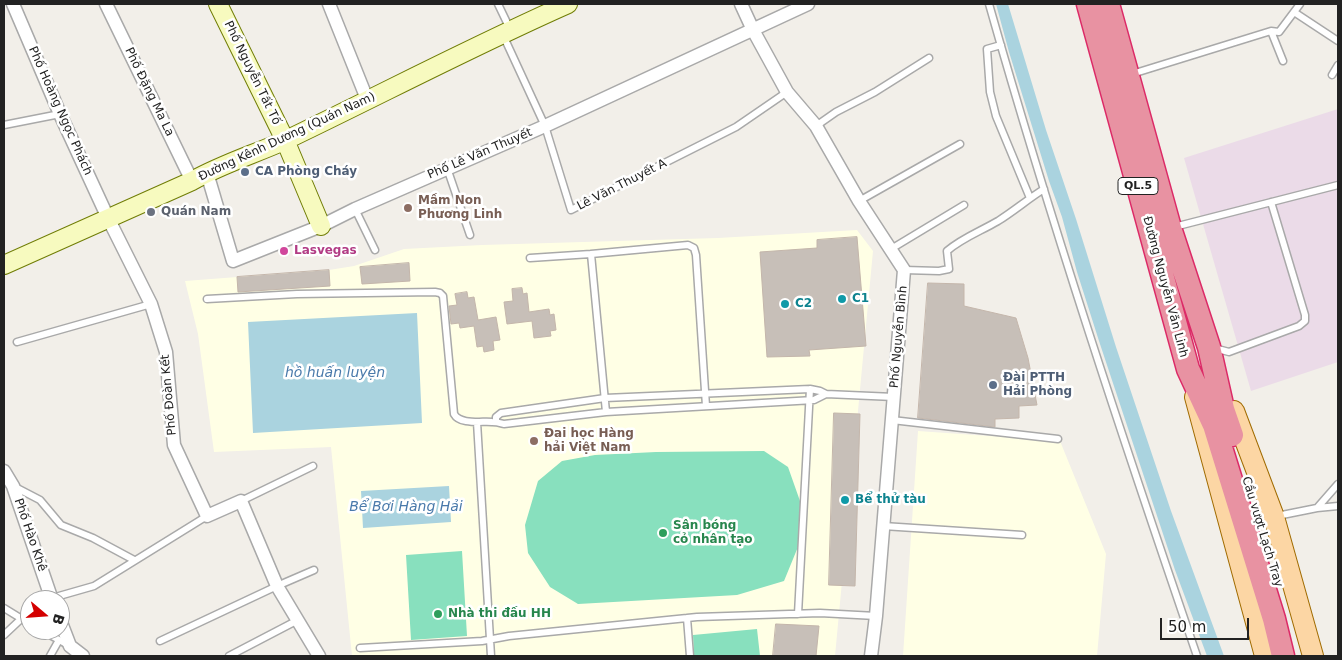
<!DOCTYPE html>
<meta charset="utf-8">
<style>
body{margin:0}
#map{position:relative;width:1342px;height:660px;overflow:hidden;background:#f2efe9;font-family:"DejaVu Sans",sans-serif}
canvas{display:block}
.frame{position:absolute;inset:0;border:5px solid #222;pointer-events:none}
.north{position:absolute;left:20px;top:590px;width:50px;height:50px;box-sizing:border-box;background:#fff;border:1px solid #a7a7a7;border-radius:50%;rotate:108deg;font-size:14px;font-weight:700;line-height:20px;text-align:center;color:#222}
.north::after{content:'';display:block;margin:auto;width:18px;height:22px;background:#d40000;clip-path:polygon(50% 0,100% 100%,50% 72%,0 100%)}
.scale{position:absolute;left:1160px;top:618px;width:89px;height:22px;box-sizing:border-box;border:2px solid #222;border-top:0;padding-left:6px;font-size:15px;line-height:18px;white-space:nowrap;color:#222;-webkit-text-stroke:4px #fff;paint-order:stroke}
</style>
<div id="map">
<canvas width="1342" height="660"></canvas>
<div class="frame"></div>
<div class="north">B</div>
<div class="scale">50 m</div>
</div>
<script>
const g = document.querySelector('canvas').getContext('2d');
g.lineJoin = 'round';
function paint(path, color) { g.fillStyle = color; g.fill(path, 'evenodd'); }
function stroke(path, color, width, dash) { g.strokeStyle = color; g.lineWidth = width; g.lineCap = dash ? 'butt' : 'round'; g.setLineDash(dash || []); g.stroke(path); }
function write(font, color, halo, rows, align = 'center') {
  g.font = font + ' "DejaVu Sans",sans-serif'; g.lineWidth = 5; g.setLineDash([]); g.textBaseline = 'middle'; g.strokeStyle = halo; g.fillStyle = color; for (const [text, x, y, turn = 0] of rows) {
    g.save(); g.translate(x, y); g.rotate((+turn || 0) * Math.PI / 180); g.textAlign = isNaN(turn) ? turn : align; if (halo) g.strokeText(text, 0, 0); g.fillText(text, 0, 0); g.restore();
  }
}
const industrial = new Path2D(`
 M1338,109V362L1251,391L1184,158Z`);
const education = new Path2D(`
 M857,230L873,251L835,656H352L331,447L214,452L198,334L185,281L329,270L354,266L404,249L482,245L718,238Z
 M918,431L1060,441L1106,554L1097,656H903Z`);
const pitch = new Path2D(`
 M764,451L788,467L800,501V542L784,581L737,595L578,604L550,587L528,553L525,525L538,481L562,461L595,455L656,452Z
 M462,551L467,636L411,640L406,555Z
 M757,629L760,656H694L693,635Z`);
const water = new Path2D(`
 M996,4H1008L1046,130L1076,219L1116,347L1171,511L1224,656H1207L1175,570L1099,341L1077,272L1062,217L1049,181L1009,52Z
 M417,313L422,423L253,433L248,322Z
 M449,486L451,522L363,528L361,491Z`);
const building = new Path2D(`
 M857,237L866,346L809,350L810,356L767,357L760,252L817,248V240Z
 M409,263L410,281L362,284L360,267Z
 M329,270L330,286L238,292L237,277Z
 M928,283L964,284V306L1016,318L1028,358L1037,405L1019,406V418L995,419V427L918,418Z
 M522,288L523,294L527,293L529,312L549,309L550,315L554,314L556,330L550,331L551,336L534,338L532,321L507,324L504,302L513,301L512,289Z
 M467,292L468,298L474,297L478,320L496,317L500,340L493,341L494,350L484,352L483,346L477,347L474,326L460,328L459,323L451,324L449,306L457,305L455,294Z
 M834,413L860,414L855,586L829,585Z
 M776,624L819,626L816,656H773Z`);
const lane = new Path2D(`
 M498,4L510,29
 M989,4C1051,223 1123,440 1197,656
 M1294,12L1338,41
 M1271,31L1283,61
 M503,35L545,126L571,210L736,127L787,92
 M1001,45L987,49L990,92L996,116L1030,198
 M1132,74L1271,31L1279,32L1300,4
 M1332,75L1338,65
 M4,125L60,114
 M816,126L836,112L875,92L929,58
 M447,168L470,235
 M859,201L960,144
 M355,209L375,250
 M1174,227L1338,185
 M891,249L964,205
 M591,254L606,412
 M530,258L591,254L688,245L694,248L696,255L706,406
 M904,270L939,271L949,269L947,251C962,238 981,231 998,221C1014,211 1028,199 1044,189
 M207,299L297,294L435,292L440,293L443,296L454,414C460,425 482,421 492,422C497,422 500,423 504,424L606,412L814,400L826,394
 M17,342L151,304
 M1214,348L1229,352L1299,326L1305,321V315L1271,202
 M892,420L1058,439
 M496,421V417L501,413L605,398L810,389L820,391L826,394L894,397
 M477,422L491,656
 M15,487L40,500L61,525L93,538L134,560
 M241,501L313,466
 M1317,508L1338,506
 M1277,516L1317,508L1338,484
 M883,526L1022,535
 M52,598L94,586L207,516
 M4,608L30,624
 M798,614L810,389
 M687,618L690,656
 M41,630L68,645
 M4,635L21,619
 M160,641L277,586L314,570
 M360,648L482,641L509,636L697,617L820,613L876,616
 M50,656L59,640
 M229,656L298,620`);
const street = new Path2D(`
 M13,4L60,114L108,218L151,304L166,352L174,445L207,516L241,501L277,586L319,656
 M106,4L192,181
 M329,4L367,99
 M741,4L753,30L787,92L816,126L859,201L904,270L876,616L871,656
 M207,173L233,261L321,226L355,209L545,126L808,4
 M4,471L13,486L52,600
 M60,620L70,646L83,656`);
const secondary = new Path2D(`
 M218,4L285,140L321,226
 M4,265L192,181C222,164 255,154 286,140C380,95 473,46 568,4`);
const primary = new Path2D(`
 M1195,397L1265,656
 M1234,411L1274,517L1313,656`);
const highway = new Path2D(`
 M1088,4L1188,369L1214,425L1274,619L1283,656
 M1108,4L1170,228L1209,347L1223,409L1232,435`);
const markers = [
 [245,172,5,"#5c6f8a"],
 [408,208,5,"#8d6e63"],
 [151,212,5,"#6b7280"],
 [284,251,5,"#d1479c"],
 [842,299,5,"#0f9aa8"],
 [785,304,5,"#0f9aa8"],
 [993,385,5,"#5c6f8a"],
 [534,441,5,"#8d6e63"],
 [845,500,5,"#0f9aa8"],
 [663,533,5,"#2e9e5b"],
 [438,614,5,"#2e9e5b"]
];
const shields = [
 [1138,186,40]
];
const shieldNames = [
 ["QL.5",1138,186]
];
const streetNames = [
 ["Phố Nguyễn Tất Tố",252,73,64],
 ["Phố Đặng Ma La",149,92,64],
 ["Phố Hoàng Ngọc Phách",60,111,66],
 ["Đường Kênh Dương (Quán Nam)",287,137,-25],
 ["Phố Lê Văn Thuyết",480,154,-23],
 ["Lê Văn Thuyết A",622,185,-27],
 ["Đường Nguyễn Văn Linh",1165,287,75],
 ["Phố Nguyễn Bình",899,337,-85],
 ["Phố Đoàn Kết",169,395,-95],
 ["Cầu vượt Lạch Tray",1262,532,73],
 ["Phố Hào Khê",30,535,71]
];
const serviceNames = [
 ["CA Phòng Cháy",255,172],
 ["Đài PTTH",1003,378],
 ["Hải Phòng",1003,392]
];
const educationNames = [
 ["Mầm Non",418,201],
 ["Phương Linh",418,215],
 ["Đại học Hàng",544,434],
 ["hải Việt Nam",544,448]
];
const worshipNames = [
 ["Quán Nam",161,212]
];
const hotelNames = [
 ["Lasvegas",294,251]
];
const cultureNames = [
 ["C1",852,299],
 ["C2",795,304],
 ["Bể thử tàu",855,500]
];
const leisureNames = [
 ["Sân bóng",673,526],
 ["cỏ nhân tạo",673,540],
 ["Nhà thi đấu HH",448,614]
];
const waterNames = [
 ["hồ huấn luyện",335,373],
 ["Bể Bơi Hàng Hải",406,507]
];
paint(industrial, '#ebdbe8');
paint(education, '#ffffe5');
paint(pitch, '#88e0be');
paint(water, '#aad3df');
paint(building, '#c7bfb8');
stroke(building, '#c4b6ab', 1);
stroke(lane, '#a9a9a9', 9);
stroke(street, '#a9a9a9', 15);
stroke(secondary, '#707d05', 20);
stroke(primary, '#a06b00', 22);
stroke(highway, '#dc2a67', 25);
stroke(lane, '#fff', 6);
stroke(street, '#fff', 12);
stroke(secondary, '#f7fabf', 18);
stroke(primary, '#fcd6a4', 20);
stroke(highway, '#e892a2', 22);
for (const [x, y, r, color] of markers) { const dot = new Path2D(); dot.arc(x, y, r, 0, 2 * Math.PI); g.fillStyle = color; g.fill(dot); stroke(dot, '#fff', 2); }
for (const [x, y, w] of shields) { const box = new Path2D(); box.roundRect(x - w / 2, y - 8.5, w, 17, 4); g.fillStyle = '#fff'; g.fill(box); stroke(box, '#222', 1); }
write('bold 11px', '#222', null, shieldNames);
write('12px', '#222', '#fff', streetNames);
write('bold 12px', '#4e5e75', '#fff', serviceNames, 'left');
write('bold 12px', '#785e54', '#fff', educationNames, 'left');
write('bold 12px', '#5b616d', '#fff', worshipNames, 'left');
write('bold 12px', '#b23c85', '#fff', hotelNames, 'left');
write('bold 12px', '#0d838f', '#fff', cultureNames, 'left');
write('bold 12px', '#27864d', '#fff', leisureNames, 'left');
write('italic 14px', '#4a7aab', '#fff', waterNames);
</script>
